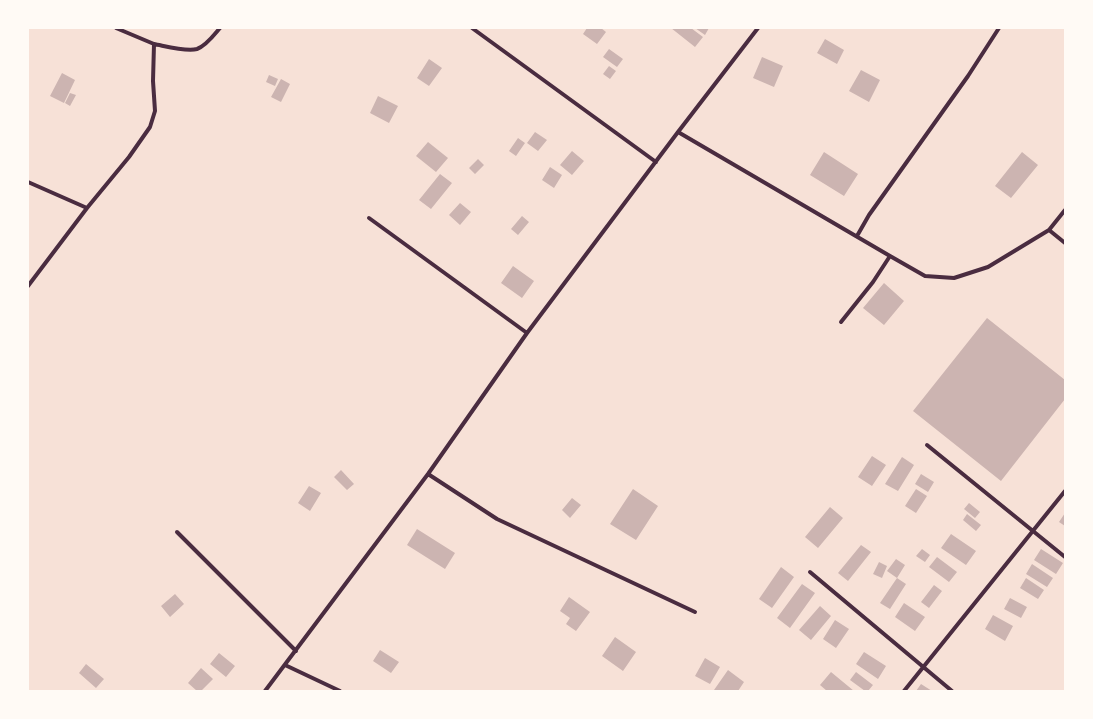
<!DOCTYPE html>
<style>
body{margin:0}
#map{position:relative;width:1093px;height:719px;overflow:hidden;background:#f7e1d7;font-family:"PT Sans",sans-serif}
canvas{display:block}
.frame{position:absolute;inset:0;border:29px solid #fffaf5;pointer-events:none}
</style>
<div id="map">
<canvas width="1093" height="719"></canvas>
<div class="frame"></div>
</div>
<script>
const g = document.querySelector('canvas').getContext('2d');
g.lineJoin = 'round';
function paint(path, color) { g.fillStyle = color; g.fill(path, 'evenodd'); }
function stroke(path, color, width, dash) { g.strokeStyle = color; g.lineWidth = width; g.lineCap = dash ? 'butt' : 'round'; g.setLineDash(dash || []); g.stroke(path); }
const building = new Path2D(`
 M587,28H601L606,32L597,44L583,34Z
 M671,28H691L703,37L695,47Z
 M695,28H709L705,35Z
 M825,39L844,50L837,64L817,53Z
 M609,49L623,59L617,67L603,57Z
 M762,57L783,66L774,87L753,78Z
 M429,59L442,68L429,86L417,78Z
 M609,66L616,71L610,79L603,74Z
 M861,70L880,80L869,102L849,91Z
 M62,73L75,80L64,103L50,96Z
 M269,75L278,79L275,86L266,82Z
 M281,79L290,84L281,102L271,97Z
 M70,93L76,95L70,106L65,103Z
 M378,96L398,106L389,123L370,113Z
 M535,132L547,140L538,151L527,143Z
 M518,138L525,143L516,156L509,151Z
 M428,142L448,158L436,172L416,156Z
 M572,151L584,161L572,175L560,165Z
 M824,152L858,174L844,196L810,175Z
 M1022,152L1038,165L1011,198L995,186Z
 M478,159L484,165L475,174L469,168Z
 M550,167L562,175L554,188L542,180Z
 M440,174L452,183L431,209L419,200Z
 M460,203L471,212L460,225L449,215Z
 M522,216L529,222L518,235L511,229Z
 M513,266L534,281L522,298L501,283Z
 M884,283L904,301L884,325L863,308Z
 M987,318L1065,380V399L1001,481L913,411Z
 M872,456L886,465L872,486L858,477Z
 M902,457L914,465L898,491L885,484Z
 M341,470L354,484L347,490L334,477Z
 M921,474L934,482L928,492L915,484Z
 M309,486L321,493L310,511L298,503Z
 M633,489L658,506L636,540L610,524Z
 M916,489L927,496L916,513L905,506Z
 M572,498L581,505L570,518L562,510Z
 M969,503L980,512L975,518L964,509Z
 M830,507L843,518L818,548L805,537Z
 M1065,513V526L1059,522Z
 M967,514L981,525L976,531L963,520Z
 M417,529L455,553L445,569L407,545Z
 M951,534L976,551L966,565L941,548Z
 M861,545L871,552L848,581L838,573Z
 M922,549L930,555L925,562L916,556Z
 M1041,549L1063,563L1056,574L1034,560Z
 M937,557L957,572L949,582L929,567Z
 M896,559L905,565L897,578L906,584L890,609L880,603L897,578L887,571Z
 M879,562L887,566L882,578L873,574Z
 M1032,564L1053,578L1047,587L1026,574Z
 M781,567L794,577L772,608L759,599Z
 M1026,578L1044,590L1038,599L1020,588Z
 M802,584L815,593L790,628L777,618Z
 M934,585L942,591L929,608L921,602Z
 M175,594L184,604L170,617L161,606Z
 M569,597L590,612L576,631L566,624L570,618L560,611Z
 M1010,598L1027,607L1021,618L1004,609Z
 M904,603L925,617L915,631L895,617Z
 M820,606L831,616L811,640L799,630Z
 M993,615L1013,626L1005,641L985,629Z
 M835,620L849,629L836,648L823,639Z
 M615,637L636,652L623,671L602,656Z
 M380,650L399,662L391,673L373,661Z
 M864,652L886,666L878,679L856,664Z
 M219,653L235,666L226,677L210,664Z
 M705,658L720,667L710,684L695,676Z
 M86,664L104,679L96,688L79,673Z
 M201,668L213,679L201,691H197L188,683Z
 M728,670L744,682L738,691H716L714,690Z
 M831,672L854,691H827L820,685Z
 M856,672L873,685L868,691H865L850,680Z
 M921,684L932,691H916Z`);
const minor = new Path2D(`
 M116,28L154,44
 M472,28L656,162
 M678,132L890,256L925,276L954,278L988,267L1049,230L1065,210
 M28,182L87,208
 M369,218L527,333
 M1049,230L1065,243
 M857,236L869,215L968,76L999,28
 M28,286L87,208L129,157L150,127L155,111L153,81L154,44C165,46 186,52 197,49C206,46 214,35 220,28
 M841,322L873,282L890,256
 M927,445L1065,557
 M428,474L497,519L695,612
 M177,532L296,651
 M810,572L952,691
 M285,665L340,691
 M265,691L428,474L527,333L678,132L758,28
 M904,691L1065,491`);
paint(building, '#ccb4b1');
stroke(minor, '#4a2c40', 4);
</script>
